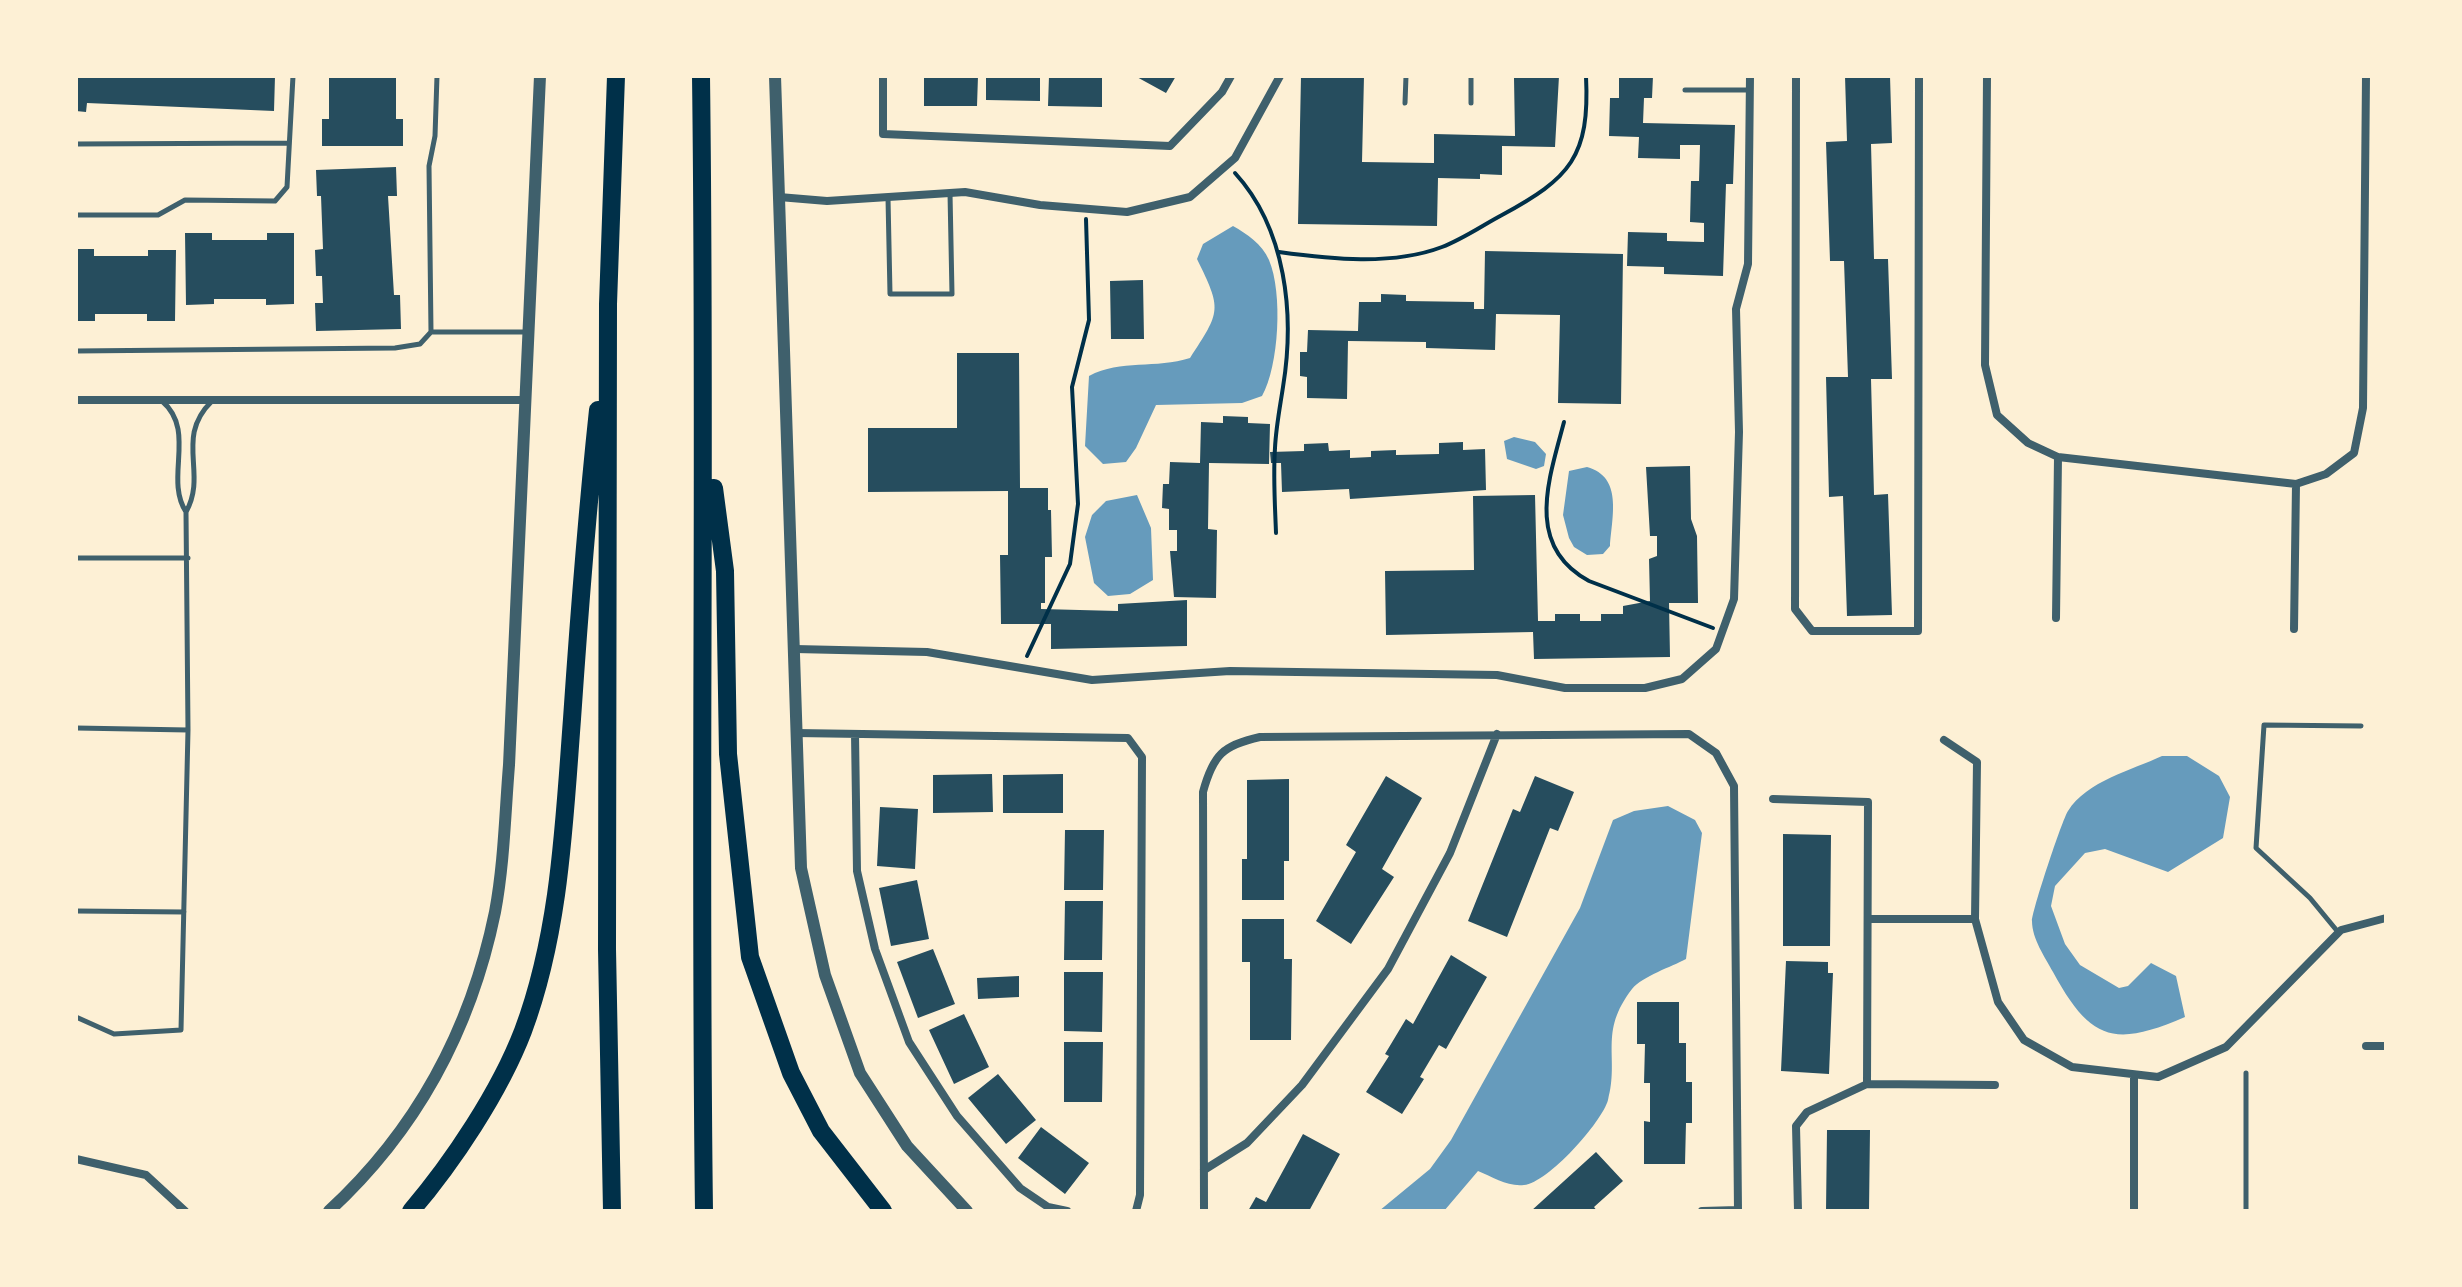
<!DOCTYPE html>
<style>
body{margin:0}
#map{position:relative;width:2462px;height:1287px;overflow:hidden;background:#fdf0d5;font-family:Montserrat,sans-serif}
canvas{display:block}
.frame{position:absolute;inset:0;border:78px solid #fdf0d5;pointer-events:none}
</style>
<div id="map">
<canvas width="2462" height="1287"></canvas>
<div class="frame"></div>
</div>
<script>
const g = document.querySelector('canvas').getContext('2d');
g.lineJoin = 'round';
function paint(path, color) { g.fillStyle = color; g.fill(path, 'evenodd'); }
function stroke(path, color, width, dash) { g.strokeStyle = color; g.lineWidth = width; g.lineCap = dash ? 'butt' : 'round'; g.setLineDash(dash || []); g.stroke(path); }
const water = new Path2D(`
 M1233,226C1247,234 1262,244 1269,260C1283,293 1279,366 1262,396L1242,403L1156,405L1136,448L1126,462L1103,464L1085,446L1089,376C1121,359 1156,369 1190,358C1221,311 1222,310 1197,259L1203,244Z
 M1514,437L1535,442L1546,454L1544,466L1536,469L1507,459L1504,441Z
 M1587,467C1623,477 1612,516 1610,546L1603,554L1587,555L1574,547L1569,538L1563,515L1569,471Z
 M1137,495L1151,528L1153,580L1130,594L1108,596L1094,583L1085,537L1092,515L1106,501Z
 M2162,756H2187L2219,776L2230,797L2223,838L2168,872L2105,849L2085,853L2055,886L2051,906L2065,944L2080,965L2119,988L2128,986L2151,963L2176,976L2185,1017C2115,1047 2091,1042 2053,972C2045,957 2032,939 2032,921C2032,911 2062,820 2068,811C2087,781 2132,770 2162,756Z
 M1668,806L1695,820L1702,833L1686,959C1671,967 1643,976 1632,989C1598,1033 1620,1057 1608,1100C1602,1122 1548,1183 1524,1185C1508,1187 1493,1177 1478,1171L1444,1211H1379L1430,1169L1451,1140L1580,908L1613,820L1634,811Z`);
const building = new Path2D(`
 M76,76H275L274,111L87,103L86,112L76,111Z
 M329,76H396V119H403V146H322V119H329Z
 M924,76H978L977,106H924Z
 M986,76H1040V101L986,100Z
 M1049,76H1102V107L1048,106Z
 M1135,76H1176L1166,93Z
 M1301,76H1364L1362,162L1434,163V134L1515,136L1514,78L1559,76L1555,147L1502,146V175L1480,174V179L1438,178L1437,226L1298,224Z
 M1619,76H1653L1652,98H1644L1643,123L1735,125L1733,184H1726L1723,276L1664,274V267L1627,266L1628,232L1667,233V241L1704,242V223L1690,222L1691,181H1699L1700,145H1680V159L1638,158L1639,137L1609,136L1610,98H1619Z
 M1845,76H1890L1892,143L1871,144L1874,259H1888L1892,379H1871L1874,495L1888,494L1892,615L1847,616L1843,496L1829,497L1826,377H1848L1844,261H1830L1826,142L1847,141Z
 M396,167L397,196H388L394,295H400L401,329L316,331L315,303H323L322,276H316L315,250L323,249L321,196H317L316,170Z
 M185,233H212V240H267V233H294V304L266,305V299H214V304L186,305Z
 M76,249H94V256H148V250H176L175,321H147V314H95V321H76Z
 M1485,251L1623,254L1621,404L1558,403L1560,315L1496,314L1495,350L1426,348V342L1348,341L1347,399L1307,398V377L1300,376V352H1307L1308,330L1358,331L1359,302H1381V294L1406,295V301L1474,302V309H1484Z
 M1143,280L1144,339H1111L1110,281Z
 M957,353H1019L1020,488H1048V510H1051L1052,557H1045V603H1041V609L1118,611V604L1187,600V646L1051,649V624H1001L1000,555H1008V491L868,492V428H957Z
 M1223,416L1248,417V423L1270,424L1269,464L1209,463L1208,529L1217,530L1216,598L1174,597L1170,551H1177V530H1169V509L1162,508L1163,484H1169L1170,462L1200,463L1201,422L1223,423Z
 M1463,442V450L1485,449L1486,490L1350,499L1349,489L1282,492L1281,463H1271L1270,452L1304,451V444L1328,443L1329,451L1350,450V458L1371,457V451L1396,450V455L1439,454V443Z
 M1690,466L1691,519L1697,536L1698,603H1669L1670,657L1534,659L1533,632L1386,635L1385,571L1474,570L1473,496L1535,495L1538,621H1555V614H1580V621H1601V614H1623V606L1650,601L1649,559L1657,556V536H1650L1646,467Z
 M992,774L993,812L933,813V775Z
 M1063,774V813H1003V775Z
 M1386,776L1422,798L1382,869L1394,877L1351,944L1316,921L1356,852L1346,845Z
 M1535,776L1574,792L1558,831L1550,828L1507,937L1468,921L1513,809L1520,812Z
 M1289,779V861H1284V900H1242V859H1247V780Z
 M880,807L918,809L915,869L877,866Z
 M1065,830H1104L1103,890H1064Z
 M1783,834L1831,835L1830,946H1783Z
 M917,880L929,939L891,946L879,888Z
 M1065,901H1103L1102,960H1064Z
 M1242,919H1284V959H1292L1291,1040H1250V962H1242Z
 M933,949L955,1004L918,1018L897,962Z
 M1451,955L1487,977L1446,1049L1439,1045L1420,1077L1424,1079L1402,1114L1366,1092L1389,1056L1385,1054L1406,1019L1413,1024Z
 M1786,961L1828,962V973H1833L1829,1074L1781,1071Z
 M1064,972H1103L1102,1032L1064,1031Z
 M1019,976V997L978,999L977,978Z
 M1637,1002H1679V1043H1686V1082H1692V1123H1686L1685,1164H1644V1121L1650,1122V1083H1644L1645,1044H1637Z
 M964,1014L989,1067L954,1084L929,1030Z
 M1064,1042H1103L1102,1102H1064Z
 M998,1074L1036,1120L1006,1144L968,1098Z
 M1041,1127L1089,1163L1065,1194L1018,1158Z
 M1827,1130H1870L1869,1211H1826Z
 M1303,1134L1340,1154L1309,1211H1248L1256,1197L1266,1202Z
 M1596,1152L1623,1181L1594,1207L1597,1211H1531Z`);
const path = new Path2D(`
 M1235,173C1286,229 1295,314 1283,387C1280,407 1276,427 1275,448C1273,476 1275,505 1276,533
 M1279,252C1330,259 1392,266 1442,247C1463,239 1483,225 1502,215C1570,178 1590,157 1586,76
 M1564,422C1549,479 1524,546 1589,581L1713,628
 M1027,656L1070,564L1078,504L1072,387L1089,320L1086,219`);
const service = new Path2D(`
 M1685,90H1749
 M1405,103L1406,76
 M1471,103V76
 M76,144L289,143
 M888,198L890,294H952L950,193
 M76,215H158L185,200L275,201L287,187L293,76
 M431,332L429,166L435,136L437,76
 M76,351L395,348L420,344L431,332H526
 M162,401C197,431 164,478 186,512
 M76,558H188
 M76,728L188,730
 M76,911L184,912
 M2338,932L2310,898L2256,848L2264,725L2361,726
 M76,1017L114,1034L181,1030L188,730L186,512C208,473 174,438 212,401
 M2246,1211V1073`);
const minor = new Path2D(`
 M883,76V134L1170,146L1222,92L1231,76
 M1796,76L1795,609L1812,631H1918L1919,76
 M1987,76L1985,365L1997,415L2028,443L2058,457L2296,484L2326,474L2354,453L2363,408L2366,76
 M779,197L827,201L965,192L1040,205L1127,212L1190,197L1235,158L1280,76
 M76,400H527
 M2056,618L2058,457
 M2294,629L2296,484
 M795,649L927,652L1092,680L1230,671L1497,675L1565,688H1645L1682,679L1716,649L1734,599L1739,432L1736,309L1748,264L1750,76
 M796,733L1128,738L1142,757L1140,1195L1136,1211
 M855,734L857,871L875,949L909,1042L957,1116L1020,1188L1048,1207L1067,1211
 M1944,740L1977,762L1975,919L1998,1002L2024,1040L2072,1067L2158,1077L2226,1047L2341,930L2386,918
 M1773,799L1868,802L1867,1084
 M1868,919H1975
 M2366,1046H2386
 M2134,1075V1211
 M76,1159L146,1175L185,1211
 M1204,1170L1247,1143L1302,1085L1388,969L1450,853L1497,734
 M1204,1211L1203,792C1213,755 1223,745 1260,737L1689,734L1716,753L1734,786L1738,1211
 M1702,1211L1738,1210
 M1798,1211L1796,1126L1807,1112L1867,1084L1995,1085`);
const tertiary = new Path2D(`
 M775,76L801,868L825,975L860,1073L907,1146L967,1211
 M329,1211C417,1130 471,1029 495,912C504,864 505,814 509,765L540,76`);
const motorway = new Path2D(`
 M701,76C706,454 699,833 704,1211
 M714,488L725,571L728,754L750,957L791,1073L821,1131L883,1211
 M411,1211C453,1162 500,1091 523,1031C560,932 564,824 572,719C579,616 587,513 598,410
 M612,1211L607,949L608,304L616,76`);
paint(water, '#669bbc');
paint(building, '#264d5e');
stroke(path, '#003049', 4);
stroke(service, '#3f606c', 5);
stroke(minor, '#3f606c', 8);
stroke(tertiary, '#3f606c', 12);
stroke(motorway, '#003049', 18);
</script>
